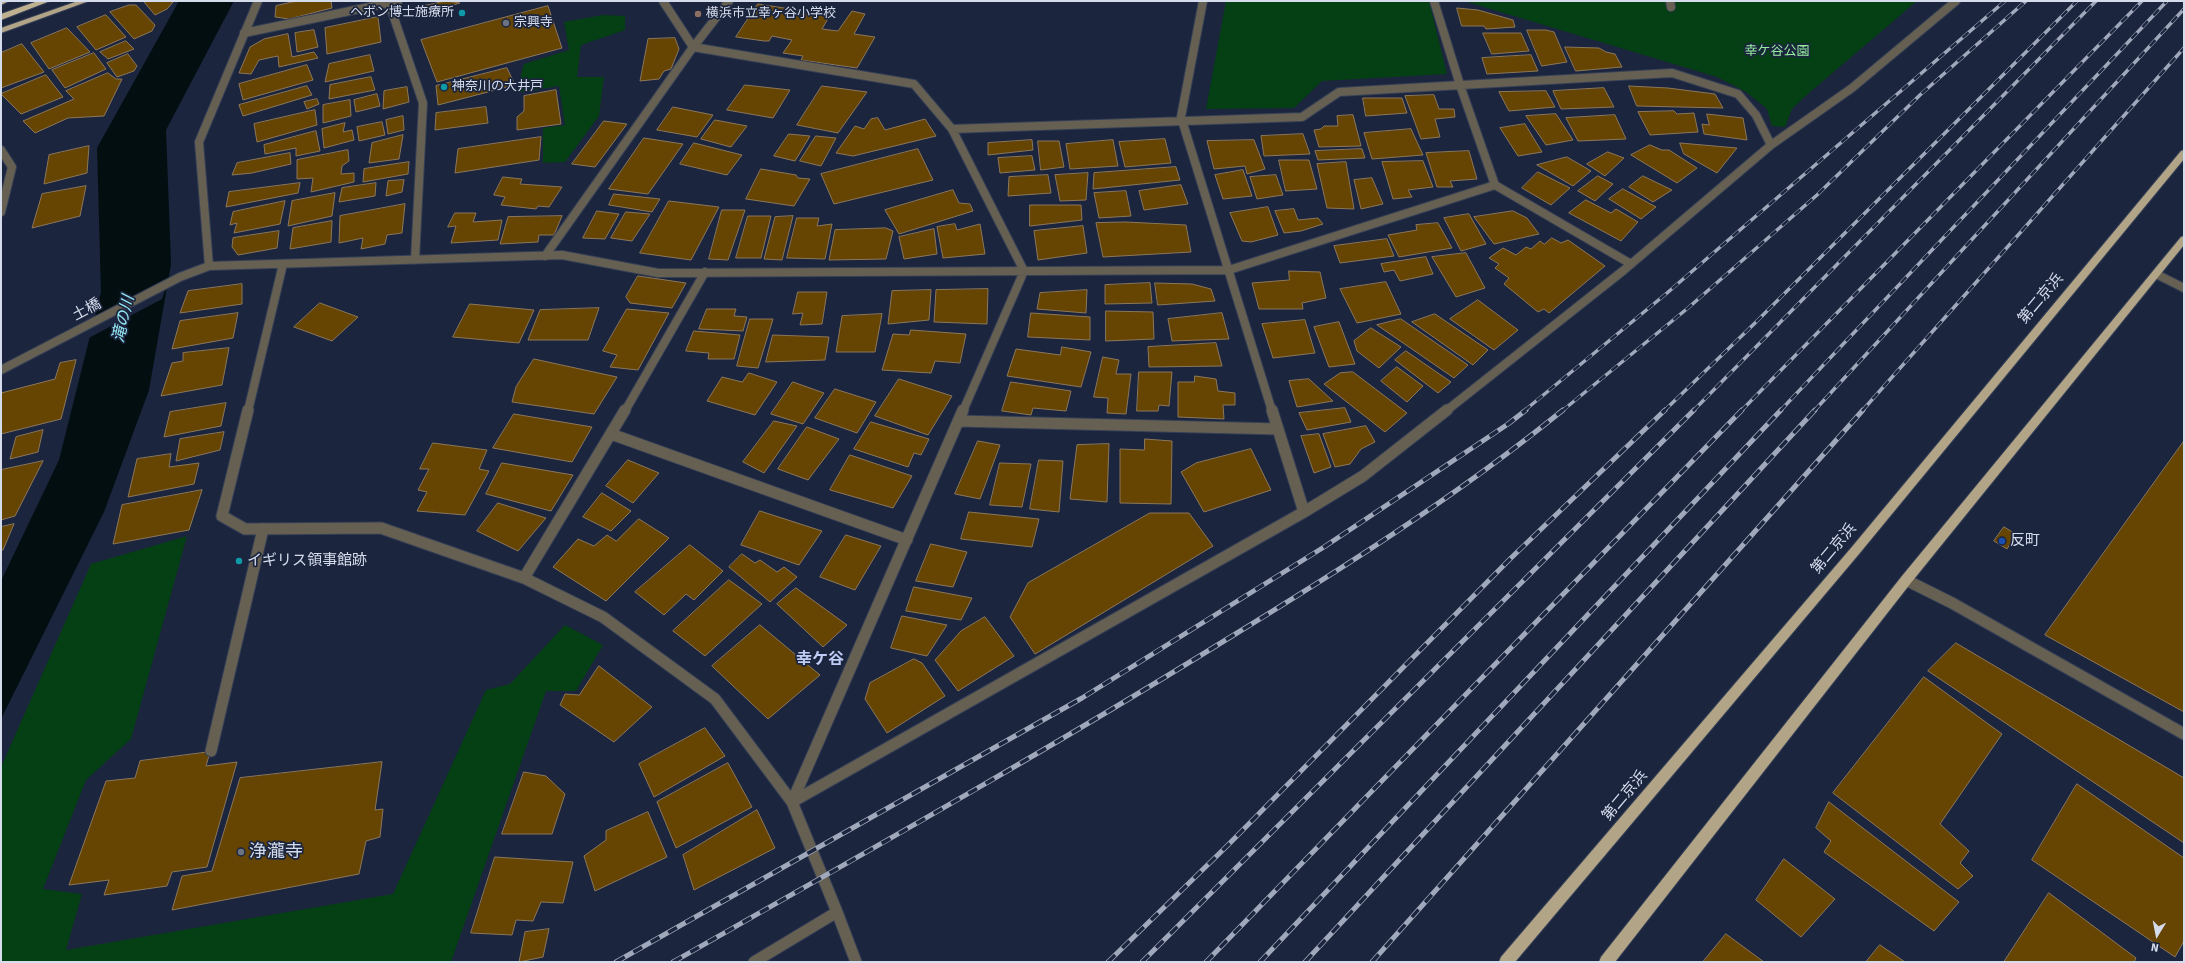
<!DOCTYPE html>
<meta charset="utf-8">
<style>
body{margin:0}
#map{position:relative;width:2185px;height:963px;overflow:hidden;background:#1b253e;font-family:Signika,sans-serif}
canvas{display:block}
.frame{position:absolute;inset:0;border:2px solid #d5dded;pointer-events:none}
.north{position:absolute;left:2137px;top:915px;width:40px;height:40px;-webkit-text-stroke:3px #1b253e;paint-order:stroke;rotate:190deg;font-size:11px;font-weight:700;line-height:16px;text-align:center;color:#d5dded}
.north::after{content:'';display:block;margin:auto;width:14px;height:18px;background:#d5dded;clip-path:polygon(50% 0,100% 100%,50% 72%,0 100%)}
</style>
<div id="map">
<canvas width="2185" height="963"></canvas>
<div class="frame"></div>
<div class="north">N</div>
</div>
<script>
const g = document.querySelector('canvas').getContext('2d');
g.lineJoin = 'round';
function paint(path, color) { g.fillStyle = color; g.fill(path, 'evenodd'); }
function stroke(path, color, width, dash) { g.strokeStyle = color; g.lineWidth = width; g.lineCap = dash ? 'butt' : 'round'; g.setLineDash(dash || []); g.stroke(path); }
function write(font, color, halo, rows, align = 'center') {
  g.font = font + ' Signika,"Noto Sans JP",sans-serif'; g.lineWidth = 3.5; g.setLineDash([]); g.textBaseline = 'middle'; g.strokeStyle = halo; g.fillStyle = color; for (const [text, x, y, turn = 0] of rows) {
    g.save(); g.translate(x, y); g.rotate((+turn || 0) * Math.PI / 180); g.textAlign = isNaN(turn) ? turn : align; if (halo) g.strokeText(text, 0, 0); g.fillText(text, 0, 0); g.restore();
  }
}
const green = new Path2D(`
 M1226,1H1429L1447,74L1322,81L1294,108L1206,109Z
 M1464,1H1917L1809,93L1792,109L1785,127L1772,126L1767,109L1746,92L1717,77Z
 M603,15L625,16V30L581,45L577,77H604L599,116L565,162L543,163V128L565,125L559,86L516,93L524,64L569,50L564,22Z
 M187,536L131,739L86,780L43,889L82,894L66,950L393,894L486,690L510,684L565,625L603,645L576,691H546L451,962H1V767L91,564Z`);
const water = new Path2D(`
 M179,1H234L166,130L171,264L149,390L104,512L1,719V581L59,460L101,292L97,148Z`);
const pier = new Path2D(`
 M169,278L162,299L87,339L92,319Z`);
const building = new Path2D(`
 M174,1L167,9L155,15L144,2Z
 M297,1H331L332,8L289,19L275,17L276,6Z
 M446,1L460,3L416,16L415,8Z
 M758,4L830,15L822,29L838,31L852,11L865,14L854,34L875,37L857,68L801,60L803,56L783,53L792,40L772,36L769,41H764L736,37Z
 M129,5H136L155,25L152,31L134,39L110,12Z
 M548,6L562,48L437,82L421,40Z
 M1457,8L1478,10L1513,20L1515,27L1486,29L1484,26H1462Z
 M106,15L126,37L96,50L77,27Z
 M378,17L381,42L327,54L325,28Z
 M67,28L90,52L49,69L31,43Z
 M314,30L318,47L297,52L295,33Z
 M1527,30H1546L1554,32L1567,62L1542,66Z
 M1483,33H1521L1529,51L1492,54Z
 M288,34L292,57L314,52L318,58L279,67L278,56L259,60L251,74L239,73L250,47L264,39Z
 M675,38L679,49L671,69L664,71L659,79L640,81L648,39Z
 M126,41L134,49L108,59L100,52Z
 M22,44L44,72L1,88V53Z
 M1565,47L1599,48L1606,52L1615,54L1622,67L1576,71Z
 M94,53L106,69L65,88L52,70Z
 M128,54L137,66L134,71L117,77L107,63Z
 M370,55L374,71L325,82L329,64Z
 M1531,55L1538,71L1487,74L1482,58Z
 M307,65L313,80L243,100L239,84Z
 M507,68L515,85L438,105L436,86Z
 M108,73L116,79H122L104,116L68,118L35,133L23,121L74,99L66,91Z
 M46,75L63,97L21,114L1,94Z
 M371,77L375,90L329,99L330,85Z
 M745,85L790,90L773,118L727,110Z
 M307,86L312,95L243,116L239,105Z
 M822,86L867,92L838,133L797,125Z
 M1629,86L1668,88L1715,94L1723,108L1637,106Z
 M407,87L409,102L383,109L384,91Z
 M1604,88L1614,107L1561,109L1553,91Z
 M556,90L561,124L517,130V117L524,111V96Z
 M1546,91L1555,107L1509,111L1499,92Z
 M377,94L380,106L356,112L354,100Z
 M1434,95L1439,109H1454L1455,117L1435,119L1440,137L1421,139L1405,96Z
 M1363,98H1402L1407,113L1366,116Z
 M317,99L319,104L307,109L304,102Z
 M350,100L351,116L323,123V105Z
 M486,107L488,123L435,130L436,113Z
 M673,107L713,115L697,137L657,130Z
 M315,110L317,125L257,142L254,124Z
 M1674,111L1677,114L1694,113L1698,132L1650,135L1638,112Z
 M1556,114L1573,140L1546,145L1526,116Z
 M1707,114L1743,118L1747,140L1704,134L1702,124L1709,125Z
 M1353,115L1361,146L1319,147L1314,130L1321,129L1324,126H1338L1337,116Z
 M1615,115L1626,139L1578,141L1566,118Z
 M403,116L404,130L388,134L386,120Z
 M878,118L885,130L925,119L936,136L853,156L836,153L855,126L864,129L871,119Z
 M715,120L747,126L731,147L701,139Z
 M604,121L627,124L595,167L572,164Z
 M382,122L385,135L359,141L357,127Z
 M345,123L343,132L352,130L354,140L324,148L322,129Z
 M1525,124L1542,152L1518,156L1500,128Z
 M1411,129L1423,155L1372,159L1364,133Z
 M316,131L320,151L296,156V148L265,154L264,145Z
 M789,134L810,136L795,161L774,156Z
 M1303,134L1310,154L1264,156L1261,136Z
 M403,135L399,159L369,163L372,143Z
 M816,136L836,138L821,166L800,161Z
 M541,137L539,160L455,173L458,149Z
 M644,138L683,144L648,194L609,189Z
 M1165,139L1171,163L1125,167L1119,142Z
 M1032,140L1033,150L988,155V143Z
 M1113,140L1118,166L1070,169L1066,144Z
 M1254,140L1265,169L1247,174L1245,166L1214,169L1207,141Z
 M1038,141H1059L1064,167L1041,170Z
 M694,143L742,155L727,175L680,164Z
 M1680,143L1737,148L1717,173L1684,154Z
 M1650,145L1662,150H1669L1697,168L1677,183L1631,155Z
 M89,146L87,173L44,184L49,155Z
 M918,149L933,180L834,204L821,174Z
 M1362,149L1365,158L1318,160L1315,151Z
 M348,150L349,161L342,166L341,174L354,173V182L311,192L313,178L297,179V160Z
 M1469,151L1477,179L1450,181L1453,187H1437L1426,153Z
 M1608,152L1624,158L1605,176L1587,164Z
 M290,153L291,164L252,173L232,175L237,163Z
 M1032,156L1035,170L1000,173L998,158Z
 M1567,157L1591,171L1573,186L1537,165Z
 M1279,160H1309L1317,189L1286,191Z
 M1423,161L1433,187L1408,190L1412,197L1393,199L1382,162Z
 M409,162L408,174L363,182L364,169Z
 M1346,162L1354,209L1327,208L1317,164Z
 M1176,167L1180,180L1093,189L1094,173Z
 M761,169L796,175L798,178L810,179L794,206L746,199Z
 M1243,170L1252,196L1223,199L1215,175Z
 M1538,172L1570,188L1551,205L1522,188Z
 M1088,173L1086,200L1060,201L1055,175Z
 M1048,175L1051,193L1008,196L1009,177Z
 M1276,175L1283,195L1257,199L1250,177Z
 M1598,176L1613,184L1595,201L1578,191Z
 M1643,176L1672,190L1653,202L1629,187Z
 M503,177L522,179L520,184L562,187L549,207L538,206L536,209L501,205L505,197L494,195Z
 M1372,178L1383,204L1361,209L1354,180Z
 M404,180L402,192L386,196L388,181Z
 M300,183L298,193L226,207L229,192Z
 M376,183L375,196L339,202L342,188Z
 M1181,185L1188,204L1144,210L1139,191Z
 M86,186L80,216L32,228L42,194Z
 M1623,189L1656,207L1641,219L1609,199Z
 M953,190L959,203L970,204L973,211L899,234L885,210Z
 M1126,191L1131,216L1099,218L1094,193Z
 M335,193L332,216L288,226L292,201Z
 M614,194L660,199L652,212L609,205Z
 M1586,200L1611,213L1616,209L1638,222L1621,241L1569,213Z
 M285,201L280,224L234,233L237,223L230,225L233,212Z
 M669,201L719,207L691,260L640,253Z
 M405,204L402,233L387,235L385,244L361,249L363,238L339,243L340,216Z
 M1030,205H1081L1082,220L1030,226Z
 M1268,207L1278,235L1251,242L1242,241L1230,213Z
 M1294,209L1298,220L1318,218L1323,224L1301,231L1284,233L1275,211Z
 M722,210H745L728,260L709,259Z
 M597,211L619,214L605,239L583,238Z
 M1513,211L1527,218L1539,234L1494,244L1474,217Z
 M626,212L650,214L632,241L611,238Z
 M455,213H476L473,222L502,220L498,240L451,243L456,226L448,227Z
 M1469,214L1486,244L1461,251L1444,218Z
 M562,216L554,235H539L538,242L500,244L508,217Z
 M748,216H771L761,258H736Z
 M793,216L782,260L764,259L775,217Z
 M797,218H819L817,226L832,224L825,259L787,258Z
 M332,221L331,242L290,249L293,228Z
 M1126,222L1186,225L1191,252L1103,257L1096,223Z
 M1438,223L1452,248L1399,257L1388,235L1417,230L1416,225Z
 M955,224L957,230L980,224L985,254L943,258L937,227Z
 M1083,226L1087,253L1038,260L1034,231Z
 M886,228L893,231L886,259L829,260L835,230Z
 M934,229L937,254L904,259L899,237Z
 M279,231L277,248L238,255L232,247L233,238Z
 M1552,238L1561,243L1568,240L1605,266L1549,313L1544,309L1538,312L1504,284L1509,278L1495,268L1499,264L1489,258L1503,248L1516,255L1526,247L1531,249L1540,241L1544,244Z
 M1387,239L1394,256L1340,263L1334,246Z
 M1466,253L1485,288L1456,297L1432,257Z
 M1426,257L1433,274L1400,281L1394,270L1384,272L1381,264Z
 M1289,271L1320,272L1326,298L1302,303L1303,309H1259L1252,283L1289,280Z
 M638,276L686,283L672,308L630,303L626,297Z
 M1386,282L1401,314L1357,323L1340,289Z
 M1150,283L1152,303L1105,304V285Z
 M1155,283L1192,284L1211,289L1215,301L1158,305Z
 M242,284V304L180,313L188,291Z
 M988,289L987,324L934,322L936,290Z
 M931,290L929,320L888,324L892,291Z
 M1087,290L1086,313L1037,309L1040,293Z
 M798,292H827L822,324L800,325L803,313L793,314Z
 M1478,300L1518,330L1494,350L1450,319Z
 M320,303L358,317L332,341L294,327Z
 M470,304L534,310L519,343L453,337Z
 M599,308L588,340H528L540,310Z
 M627,309L669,313L638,370L610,367L617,355L603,351Z
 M707,309H736L734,316L747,317L743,331L699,329Z
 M1106,311L1153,312L1154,339L1106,341Z
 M238,313L233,338L172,349L180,321Z
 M1031,313L1090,317V340L1028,337Z
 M1222,313L1229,339L1172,341L1168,319Z
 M882,314L875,352H836L842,316Z
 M1435,314L1488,350L1473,365L1412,322Z
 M750,319H773L758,368L737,366Z
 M1401,319L1468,365L1454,378L1377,325Z
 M1305,320L1315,353L1273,358L1262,324Z
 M1339,322L1355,364L1329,367L1314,327Z
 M1371,328L1401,347L1379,368L1357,351L1354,341Z
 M911,330L966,334L960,363L935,361L931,373L882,370L893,334L909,335Z
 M694,331L740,335L734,359H708L709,353L686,351Z
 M773,335L829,337L825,360L766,362Z
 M1216,343L1222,366L1149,367L1148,347Z
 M1062,347L1091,352L1081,387L1007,376L1016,349L1060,355Z
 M229,348L222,385L161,396L172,363L183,361V353Z
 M1406,351L1451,382L1438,393L1395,360Z
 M1103,357L1119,360L1116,374H1131L1126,414L1107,413L1108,398L1094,397Z
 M534,359L617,377L594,414L512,402L516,387Z
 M76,360L61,419L1,434V393L55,379L60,363Z
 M1397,367L1423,386L1407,402L1381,381Z
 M1139,372H1172L1169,406L1159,405L1158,411H1137Z
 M1353,372L1407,413L1385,432L1324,384L1340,373Z
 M749,373L777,382L755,415L707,401L722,377L742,382Z
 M1195,376L1216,379L1218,391L1235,393V405H1223L1224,419L1178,417V382H1194Z
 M899,379L952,396L928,435L875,416Z
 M1309,379L1333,401L1297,407L1289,381Z
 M793,382L824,393L803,424L771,414Z
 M1011,382L1071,391L1066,411L1033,408L1031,415L1002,411Z
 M835,389L876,402L857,433L815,418Z
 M226,403L221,426L164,437L170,412Z
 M1345,408L1351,422L1307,430L1299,413Z
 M514,414L592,427L572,462L493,448Z
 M774,421L797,426L764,473L743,462Z
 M871,422L929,439L921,455L914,453L908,467L854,449Z
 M1366,426L1375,442L1361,449L1350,464L1335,467L1323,434Z
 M807,427L839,439L808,480L778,469Z
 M43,430L38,452L10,459L16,437Z
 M224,432L220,450L176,461L180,439Z
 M1319,434L1331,467L1314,473L1301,436Z
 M1145,439L1172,441L1171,504L1120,503V449L1144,450Z
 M978,441L1000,445L980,499L955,494Z
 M2184,441V712L2045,635Z
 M433,443L487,450L479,469L489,471L465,515L417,511L427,492L418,490L429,469H420Z
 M1109,444L1107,502L1070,499L1077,445Z
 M1251,449L1271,490L1204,512L1181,472L1196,463Z
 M171,454L169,467L199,463L194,484L128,497L137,459Z
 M850,455L912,476L893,508L830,490Z
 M628,460L659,473L633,503L606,486Z
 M1039,460L1063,461L1059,512L1030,509Z
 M43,461L15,516L1,520V470Z
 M502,463L573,475L551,511L486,494Z
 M1000,463L1031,464L1022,507L990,505Z
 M202,490L189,530L113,544L122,505Z
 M602,493L631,511L611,531L583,517Z
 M498,503L546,518L518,551L477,531Z
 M760,511L822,531L799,565L741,545Z
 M969,512L1039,519L1032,547L961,539Z
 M1150,513H1189L1213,546L1035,654L1010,617L1028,583Z
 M639,519L669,538L606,601L553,567L578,539L594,546L607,535L616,541Z
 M14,524L3,550H1V527Z
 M2004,527L2016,534L2007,549L1994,541Z
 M846,535L881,546L855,590L820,577Z
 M931,544L967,552L953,587L916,581Z
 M690,545L723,571L694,600L686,594L664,615L635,592Z
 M742,554L755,563L760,560L777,572L784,567L797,577L770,602L729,567Z
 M729,580L762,604L705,656L673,631Z
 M914,587L972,598L961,620L906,611Z
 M796,588L847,625L823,647L777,604Z
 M902,616L947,625L927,656L891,648Z
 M985,617L1014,656L958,691L935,660L961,631Z
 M760,625L820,675L768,719L712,666Z
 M1956,643L2184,778V843L1928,671Z
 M914,659L922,663L945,696L887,733L865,699L870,683Z
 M599,666L652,707L614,742L560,705L565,694L579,695Z
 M1924,677L2002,734L1940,824L1969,851L1960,863L1973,876L1958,889L1833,793Z
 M705,728L725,756L654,797L639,764Z
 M210,752L206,766L237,762L207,867L172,872L167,886L104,895L109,880L69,885L106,781L135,778L140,761Z
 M382,762L375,810L383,809L380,837L366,841L359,874L172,910L182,876L212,871L240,778Z
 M728,763L752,807L676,848L657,802Z
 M524,772L546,776L565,794L552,834H502Z
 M2077,784L2184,858V941L2175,957L2032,860Z
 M1829,802L1959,902L1934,931L1824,852L1831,841L1816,828Z
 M757,810L775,848L694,890L683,855Z
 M648,812L667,857L595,891L584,856L606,840V831Z
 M495,857L573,862L563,903L541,902L533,921L516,920L512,935L471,933Z
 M1784,859L1835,899L1801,937L1756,900Z
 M2049,893L2136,958L2134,962H2004Z
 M549,929L543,957L519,962L525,932Z
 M1726,934L1764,962H1703Z
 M1880,945L1905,962H1866Z`);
const service = new Path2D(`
 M211,751L263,529`);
const minorFar1 = new Path2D(`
 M663,1L693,47L914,84L952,129L1024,271L963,411
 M1203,1L1181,117L1272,411
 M1670,1L1671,7
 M389,3L423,103L415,260
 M244,33L398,1
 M952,129L1302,117L1339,92L1672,73L1738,94L1756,115L1771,145
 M1495,185L1631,264
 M545,256L691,50L729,1
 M209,266L199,142L258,1
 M2156,274L2184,288
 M1,370L180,277L209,266L562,255L658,273L1229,270L1495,185L1460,85L1434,1
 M248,411L283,264
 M625,411L705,272
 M1446,411L1624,270L1771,145L1852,88L1956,1`);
const minor = new Path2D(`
 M248,410L222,516L245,529L381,528L524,578L603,617L715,699L792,802L1304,512L1363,476L1447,410
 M1272,410L1304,512
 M958,421L1278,429
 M611,434L907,540
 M524,578L625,410
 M837,912L792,802L963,410
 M754,962L837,912L856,962`);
const tertiaryFar1 = new Path2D(`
 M1,150L12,167L1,212`);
const tertiary = new Path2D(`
 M1906,580L1952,603L2184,734`);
const trunk = new Path2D(`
 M78,1H89L1,33V28Z
 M2184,150V159L1859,554L1515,962H1499L1501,957L1851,548L2181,151Z
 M2184,236V245L1910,584L1615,962H1599L1601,957L1902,576L2181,237Z`);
const motorway = new Path2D(`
 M1,1H9L1,5Z
 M38,1H50L1,20V14Z`);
const railFar1 = new Path2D(`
 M1524,411L1667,293L2005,1
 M1562,411L1688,308L1817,195L1920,95L2026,1
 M1664,411L1755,323L2077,1
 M1693,411L2096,1
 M1741,411L2142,1
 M1780,411L2167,1
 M1814,411L2184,9
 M1862,411L2184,48`);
const rail = new Path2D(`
 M616,962L1082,698L1324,547L1508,424L1526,410
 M673,962C858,857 1043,753 1224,641C1340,570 1457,496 1563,410
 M1108,962L1228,845L1510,559L1665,410
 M1142,962L1694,410
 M1206,962L1742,410
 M1260,962L1781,410
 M1305,962L1815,410
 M1372,962L1863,410`);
const markers = [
 [462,13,4,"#0f9aa8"],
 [698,14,4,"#8d6e63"],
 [506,23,4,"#6b7280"],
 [444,87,4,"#0f9aa8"],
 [2002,541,4,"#1a4fb4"],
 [239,561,4,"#0f9aa8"],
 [241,852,4,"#6b7280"]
];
const farPoinames = [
 ["ヘボン博士施療所",454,13,"right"],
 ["横浜市立幸ヶ谷小学校",706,14],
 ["宗興寺",514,23],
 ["神奈川の大井戸",452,87]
];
const farParknames = [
 ["幸ケ谷公園",1777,52]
];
const streetNames = [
 ["第二京浜",2041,299,-50],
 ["土橋",87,310,-28],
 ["第二京浜",1834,549,-50],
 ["第二京浜",1625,796,-50]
];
const poiNames = [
 ["反町",2010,541],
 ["イギリス領事館跡",247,561]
];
const waterNames = [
 ["滝の川",124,319,-77]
];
const neighbourhoodNames = [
 ["幸ケ谷",820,660]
];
const nearPoinames = [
 ["浄瀧寺",249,852]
];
paint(green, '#053f14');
paint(water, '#020e10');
paint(pier, '#1b253e');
paint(building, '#664402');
stroke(building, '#8b775b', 1);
stroke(service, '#353f56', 13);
stroke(minorFar1, '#353f56', 10);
stroke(minor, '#353f56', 13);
stroke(tertiaryFar1, '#353f56', 10);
stroke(tertiary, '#353f56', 13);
stroke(trunk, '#353f56', 2);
stroke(motorway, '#353f56', 2);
stroke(service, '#666053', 11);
stroke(minorFar1, '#666053', 8);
stroke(minor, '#666053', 11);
stroke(tertiaryFar1, '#666053', 8);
stroke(tertiary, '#666053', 11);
paint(trunk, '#b2a486');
paint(motorway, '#bfb08f');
stroke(railFar1, '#a0a8bb', 3.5);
stroke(rail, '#a0a8bb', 5);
stroke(railFar1, '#1b253e', 2.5, [8]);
stroke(rail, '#1b253e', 3.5, [10]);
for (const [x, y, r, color] of markers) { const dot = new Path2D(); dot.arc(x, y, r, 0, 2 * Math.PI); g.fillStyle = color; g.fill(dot); stroke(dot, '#1b253e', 1.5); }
write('13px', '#d5dded', '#1b253e', farPoinames, 'left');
write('13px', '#95ed9e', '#1b253e', farParknames);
write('15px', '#d5dded', '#1b253e', streetNames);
write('15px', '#d5dded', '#1b253e', poiNames, 'left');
write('italic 16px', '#97ebf6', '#1b253e', waterNames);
write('bold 16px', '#c0ccf6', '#1b253e', neighbourhoodNames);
write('18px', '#d5dded', '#1b253e', nearPoinames, 'left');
</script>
